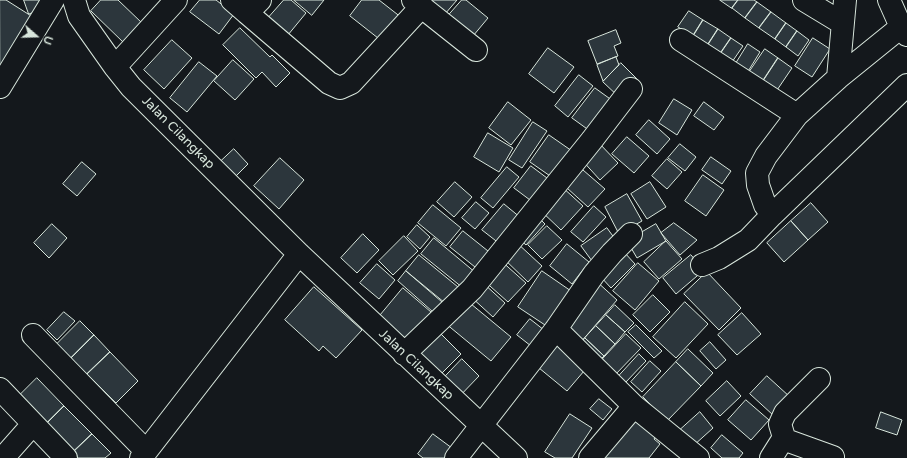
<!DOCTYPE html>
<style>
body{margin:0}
#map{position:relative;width:907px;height:458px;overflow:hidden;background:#14181c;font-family:"Varela Round",sans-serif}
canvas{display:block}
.north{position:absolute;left:16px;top:16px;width:40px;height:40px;-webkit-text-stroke:3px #14181c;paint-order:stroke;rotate:110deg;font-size:11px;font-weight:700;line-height:16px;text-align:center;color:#d8e6dc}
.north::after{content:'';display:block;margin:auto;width:14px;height:18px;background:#d8e6dc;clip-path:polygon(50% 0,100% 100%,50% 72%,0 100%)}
</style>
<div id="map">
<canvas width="907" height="458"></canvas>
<div class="north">U</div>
</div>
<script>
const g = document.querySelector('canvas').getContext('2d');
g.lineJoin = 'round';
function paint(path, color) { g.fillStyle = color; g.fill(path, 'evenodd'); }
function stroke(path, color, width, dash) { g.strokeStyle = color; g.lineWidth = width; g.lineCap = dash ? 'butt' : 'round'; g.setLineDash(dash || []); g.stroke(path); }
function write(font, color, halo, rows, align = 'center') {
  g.font = font + ' "Varela Round",sans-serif'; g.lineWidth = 3; g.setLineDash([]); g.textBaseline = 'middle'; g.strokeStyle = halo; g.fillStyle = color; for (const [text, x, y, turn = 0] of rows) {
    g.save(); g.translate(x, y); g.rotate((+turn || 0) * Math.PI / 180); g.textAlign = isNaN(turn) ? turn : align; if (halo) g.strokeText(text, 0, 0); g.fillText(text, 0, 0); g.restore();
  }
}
const building = new Path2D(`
 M0,0H6L36,19L0,69Z
 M24,0H45L48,7L29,14Z
 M101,0H118L142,23L124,43L91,11Z
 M200,0H216L234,14L219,34L190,12Z
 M284,0H291L306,13L283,41L263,24Z
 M294,0H324L312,15Z
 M362,0H379L402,18L383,42L350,16Z
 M433,0H457L445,14L431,2Z
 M462,0H466L488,18L473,36L448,16Z
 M720,0H738L732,8Z
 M738,0H754L757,2L745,18L732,8Z
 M757,2L771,12L759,28L745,18Z
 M689,11L703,20L693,36L678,27Z
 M771,12L786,23L775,39L759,28Z
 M703,20L718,29L707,46L693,36Z
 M786,23L797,31L786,47L775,39Z
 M240,28L270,57L272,55L290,73L276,87L262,72L256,78L223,45Z
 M718,29L731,38L720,54L707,46Z
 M616,30L621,43L614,46L618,56L597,64L588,41Z
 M797,31L809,40L798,56L786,47Z
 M731,38L743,46L732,62L720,54Z
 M813,38L830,49L812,77L795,66Z
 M172,40L192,58L164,89L144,70Z
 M748,44L760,52L747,73L735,65Z
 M548,48L574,67L554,93L529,74Z
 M765,49L778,58L759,87L746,77Z
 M616,57L619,65L603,81L597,65Z
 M778,58L792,68L773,96L759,87Z
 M233,60L254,79L235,100L214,81Z
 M199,62L217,76L187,112L170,98Z
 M621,63L638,80L620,98L603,82Z
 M579,75L593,86L568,117L555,106Z
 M595,88L613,101L590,131L572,118Z
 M674,99L692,110L677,135L659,123Z
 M508,102L531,120L511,145L489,128Z
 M704,102L724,117L714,130L694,116Z
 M649,120L670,139L657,154L636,135Z
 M533,122L547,131L522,168L509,160Z
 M488,133L513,148L499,172L474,157Z
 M549,135L572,151L553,178L530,162Z
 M627,137L649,156L634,173L612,154Z
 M598,142L618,163L600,180L580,158Z
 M680,144L696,157L685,171L668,158Z
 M234,149L248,164L232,180L218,164Z
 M711,157L731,171L722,184L702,170Z
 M280,158L304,180L279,209L254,186Z
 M667,159L682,172L667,189L652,176Z
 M82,162L96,174L77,196L63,184Z
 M531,166L551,181L534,203L514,188Z
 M507,167L519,177L493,208L481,198Z
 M583,170L605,189L588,207L567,188Z
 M703,175L724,190L706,216L685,201Z
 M455,182L472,197L454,217L437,202Z
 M650,182L666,207L647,219L631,194Z
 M561,186L583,206L561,230L539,209Z
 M627,194L642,221L619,234L605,207Z
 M476,202L489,213L475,229L462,218Z
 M811,203L828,222L808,240L791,221Z
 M504,204L521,218L500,244L482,230Z
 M433,205L461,228L446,246L418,223Z
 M594,206L606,217L583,242L571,232Z
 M535,214L545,224L526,245L516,236Z
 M791,221L808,240L784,262L767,243Z
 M674,223L697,240L680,255L661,233Z
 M52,224L67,238L49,258L34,243Z
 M656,224L666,241L637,258L627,241Z
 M417,225L430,237L420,249L407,237Z
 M547,226L562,240L542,259L528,245Z
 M607,228L618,243L592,261L581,246Z
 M463,231L493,255L480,271L450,247Z
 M363,234L379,250L357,273L341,258Z
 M404,236L418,251L393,275L379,261Z
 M434,238L476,273L463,288L421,254Z
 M666,241L682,259L659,279L644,262Z
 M516,242L542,266L528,282L502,257Z
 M567,244L589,262L572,284L550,266Z
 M624,252L635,264L611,288L600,276Z
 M419,255L458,287L445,303L406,271Z
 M691,255L704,270L676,294L663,278Z
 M499,259L526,283L508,302L482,279Z
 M638,263L659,281L635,310L613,291Z
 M377,264L395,280L379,299L360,283Z
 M406,271L442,302L433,312L398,281Z
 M542,271L571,291L548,327L518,307Z
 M707,272L741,308L719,330L684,294Z
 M595,280L617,300L581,342L562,325Z
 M482,282L505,303L493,317L470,296Z
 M314,287L362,330L336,358L323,346L319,351L285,320Z
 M403,288L431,312L406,341L378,318Z
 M653,295L670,312L650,332L633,315Z
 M465,299L511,337L491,361L445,323Z
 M685,302L708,324L676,358L653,337Z
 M615,305L634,323L625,332L606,315Z
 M64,312L75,321L57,340L47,330Z
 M742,313L761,334L737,355L718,335Z
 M606,315L625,332L615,344L596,326Z
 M530,319L544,330L531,346L517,335Z
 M80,321L94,335L71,358L57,344Z
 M636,325L662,351L654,358L628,332Z
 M596,326L615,344L604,356L585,338Z
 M435,328L461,354L435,380L409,355Z
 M626,334L641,348L614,376L600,362Z
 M94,335L110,352L87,374L71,358Z
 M557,335L590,364L567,391L533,363Z
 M585,338L604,356L598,362L579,345Z
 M710,342L726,360L716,369L700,351Z
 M688,349L713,373L701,386L676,362Z
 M110,352L138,381L116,403L87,374Z
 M639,354L646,361L625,383L618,377Z
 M462,359L479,376L456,400L439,383Z
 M650,361L661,371L642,392L631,382Z
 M676,362L701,386L667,421L643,397Z
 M767,376L790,397L773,415L750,394Z
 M37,378L64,406L44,426L16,399Z
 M727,381L741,396L720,416L706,401Z
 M599,399L612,409L603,420L590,409Z
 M746,400L769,420L751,440L728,420Z
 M64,406L92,434L71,454L44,426Z
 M700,412L713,428L693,446L680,430Z
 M881,412L902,420L897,435L876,428Z
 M570,414L592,428L572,458H555L545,452Z
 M640,416L659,432L654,439L660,444L649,458H603Z
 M92,434L111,453L105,458H75L71,454Z
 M433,434L456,451L451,458H423L418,454Z
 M722,435L743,453L739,458H722L711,448Z`);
const minor = new Path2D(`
 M74,0L79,16L115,67L131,87L299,254L516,458
 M232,0L247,13L260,0
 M413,0L476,50
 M804,0L842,23
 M845,0L838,78L797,115L766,156L757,173L758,185L765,205L772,215L907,85
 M889,0L901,27L907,35
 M247,13L329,83L340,88L351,83L422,6
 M681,40L797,115
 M115,67L176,0
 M838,78L901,27
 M0,87L53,0
 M702,265L719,258L748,240L772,215
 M556,329L634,406L698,458
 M33,335L146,451
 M404,354L472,289L592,140L631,89
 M0,389L66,458
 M783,439L833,457
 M3,458L33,424
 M141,458L299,254
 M456,458L556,329L594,274L612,253L631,234
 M590,458L634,406
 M771,458L783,439V434L780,424L785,413L819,379`);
const streetNames = [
 ["Jalan Cilangkap",178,133,45],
 ["Jalan Cilangkap",416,365,43]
];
paint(building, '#2c363c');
stroke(building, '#d8e6dc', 1);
stroke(minor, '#d8e6dc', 24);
stroke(minor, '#14181c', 22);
write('13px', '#d8e6dc', '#14181c', streetNames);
</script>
